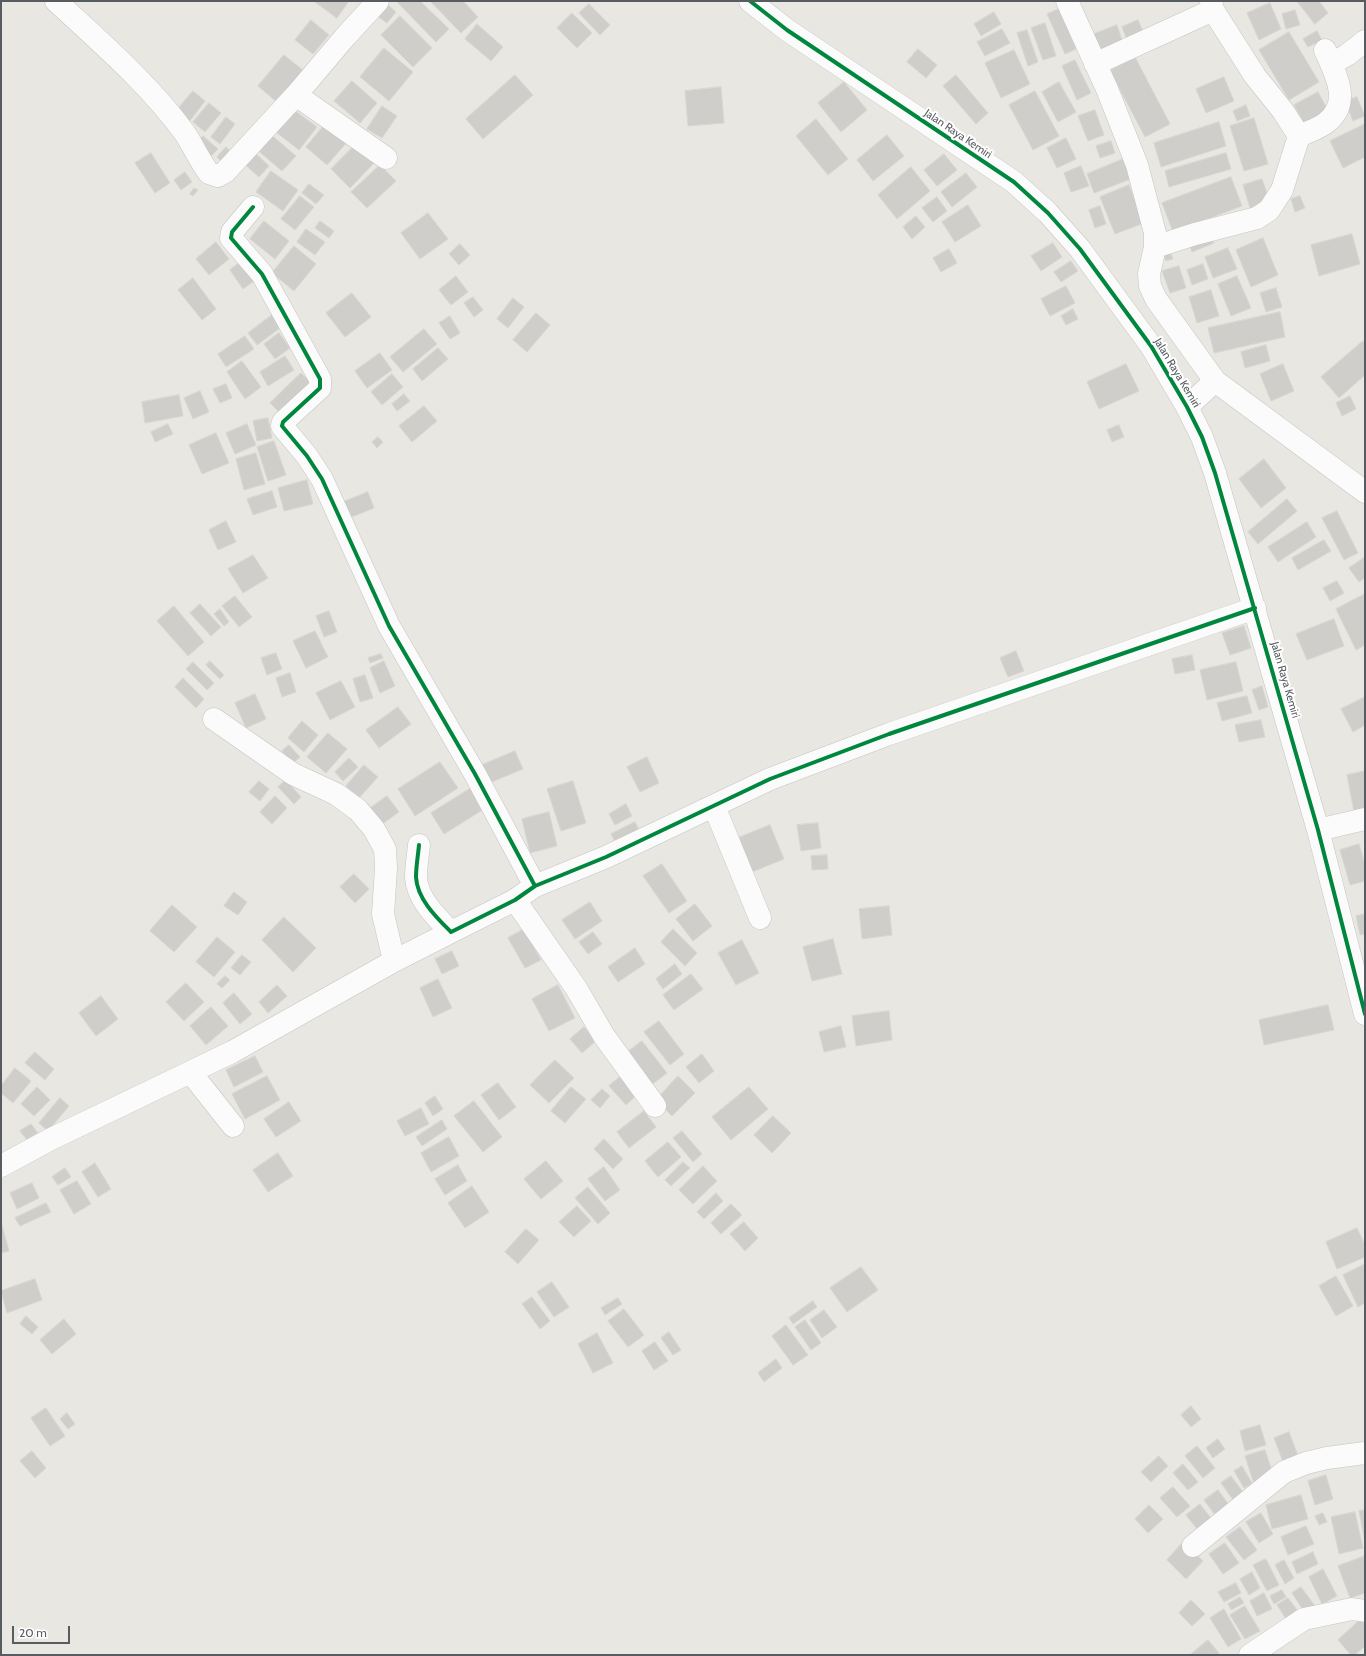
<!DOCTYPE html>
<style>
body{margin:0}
#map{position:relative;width:1366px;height:1656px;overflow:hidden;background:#e8e7e2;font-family:Cabin,sans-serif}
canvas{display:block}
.frame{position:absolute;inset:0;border:2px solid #575c61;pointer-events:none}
.scale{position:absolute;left:12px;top:1626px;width:58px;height:18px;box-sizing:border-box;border:2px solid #575c61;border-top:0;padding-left:5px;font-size:12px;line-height:14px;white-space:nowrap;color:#575c61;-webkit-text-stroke:3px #fff;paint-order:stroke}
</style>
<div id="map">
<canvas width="1366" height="1656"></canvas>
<div class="frame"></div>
<div class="scale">20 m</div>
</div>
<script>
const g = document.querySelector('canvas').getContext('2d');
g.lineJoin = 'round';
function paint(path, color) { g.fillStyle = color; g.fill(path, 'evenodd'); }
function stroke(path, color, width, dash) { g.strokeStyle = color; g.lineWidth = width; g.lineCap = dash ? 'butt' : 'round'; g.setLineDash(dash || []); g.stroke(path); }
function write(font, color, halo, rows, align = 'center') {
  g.font = font + ' Cabin,sans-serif'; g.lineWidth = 4; g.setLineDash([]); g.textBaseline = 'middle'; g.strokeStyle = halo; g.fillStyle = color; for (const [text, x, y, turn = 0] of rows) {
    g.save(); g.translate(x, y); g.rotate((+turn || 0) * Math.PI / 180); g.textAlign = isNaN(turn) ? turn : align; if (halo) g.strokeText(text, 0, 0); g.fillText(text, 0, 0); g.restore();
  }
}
const building = new Path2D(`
 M314,1H349L337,18Z
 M398,1H420L449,29L436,42L397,2Z
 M463,1L478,17L461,33L431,2Z
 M1297,1H1319L1328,13L1315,24Z
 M1270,3L1281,29L1259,40L1247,13Z
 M387,4L396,12L387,23L377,16Z
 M589,4L610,25L600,35L579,13Z
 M1059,9L1076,49L1065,54L1047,14Z
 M1295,10L1300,25L1286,29L1282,14Z
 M994,12L1001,24L981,36L974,24Z
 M572,13L592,33L577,48L557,28Z
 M400,16L432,48L413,67L381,35Z
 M311,20L329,35L313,54L295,40Z
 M1138,20L1146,38L1129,45L1122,27Z
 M1045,23L1056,56L1043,60L1031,28Z
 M477,24L503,47L491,61L465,39Z
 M1117,25L1124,46L1097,57L1089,36Z
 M1002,29L1010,43L985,56L977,42Z
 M1027,30L1038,62L1028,66L1017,33Z
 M1317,31L1322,40L1308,47L1303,39Z
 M1289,32L1319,82L1289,100L1259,50Z
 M384,48L413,72L389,101L360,77Z
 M918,49L937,65L926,78L907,62Z
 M1014,50L1030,84L1001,98L985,63Z
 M284,55L304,71L278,103L258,86Z
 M1135,57L1170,124L1145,137L1110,71Z
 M1075,60L1091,93L1077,100L1062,66Z
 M515,75L533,95L483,139L466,119Z
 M956,75L988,113L976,124L943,86Z
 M1224,77L1234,101L1206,113L1196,89Z
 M352,81L377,103L360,123L334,101Z
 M844,82L867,110L841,132L818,103Z
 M1059,82L1076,112L1058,122L1042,92Z
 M721,87L724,123L688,126L685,91Z
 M193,91L205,101L189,122L176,111Z
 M1035,91L1059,136L1033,150L1009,105Z
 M1318,92L1330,114L1306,127L1294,105Z
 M1357,97L1365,116L1353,121L1345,101Z
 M209,103L221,113L205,132L193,122Z
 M1246,105L1250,116L1237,121L1233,111Z
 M382,106L397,116L382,138L367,129Z
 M290,107L317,127L299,150L272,129Z
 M1095,110L1104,135L1088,141L1078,116Z
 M226,117L235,124L220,144L211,137Z
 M1254,118L1268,164L1244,171L1230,126Z
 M816,119L848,159L828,175L796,136Z
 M1219,122L1226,146L1161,167L1154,143Z
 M326,123L348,141L327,165L306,147Z
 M1365,124V157L1343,168L1330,141Z
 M268,132L296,156L282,171L255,148Z
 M887,135L904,156L873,181L857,160Z
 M203,136L218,149L210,157L197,144Z
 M1066,138L1076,159L1057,168L1047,148Z
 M1111,141L1115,153L1100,158L1096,146Z
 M357,143L376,161L350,188L331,169Z
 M226,147L234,154L224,164L217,157Z
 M252,150L269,166L259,177L242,162Z
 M151,153L170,183L155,193L135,163Z
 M1226,153L1231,169L1169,187L1165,171Z
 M944,154L957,170L937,186L924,170Z
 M1123,159L1131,179L1094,193L1087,174Z
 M380,165L396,181L367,208L351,192Z
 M1081,166L1089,186L1071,192L1064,173Z
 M911,167L930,191L897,219L878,195Z
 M271,171L298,190L283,211L256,192Z
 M185,172L192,182L181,190L174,180Z
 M966,173L977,187L952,207L941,192Z
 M1231,177L1242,206L1173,232L1162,203Z
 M1262,179L1270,202L1250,208L1243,185Z
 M309,184L324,195L316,204L302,193Z
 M1129,185L1144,223L1115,234L1100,197Z
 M194,188L198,190L193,196L190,194Z
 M300,196L314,207L295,230L281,219Z
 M1300,196L1305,208L1295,212L1291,199Z
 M937,197L947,211L933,222L922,208Z
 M968,205L981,226L955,242L942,222Z
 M1100,206L1106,224L1095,228L1089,210Z
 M428,213L448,239L420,259L401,233Z
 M916,216L925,227L912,239L903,227Z
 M264,221L289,241L275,259L250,239Z
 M320,221L334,231L329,238L315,228Z
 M306,229L325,242L315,255L297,242Z
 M1352,234L1360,264L1319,276L1311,245Z
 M1211,236L1214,243L1192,252L1189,245Z
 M1263,238L1278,275L1251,287L1236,250Z
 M216,242L229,259L209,275L196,259Z
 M1053,243L1062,257L1041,271L1031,256Z
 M460,244L470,255L459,265L449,254Z
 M294,246L316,264L294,291L272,273Z
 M1228,248L1237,269L1213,278L1205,257Z
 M949,249L957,263L941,272L933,258Z
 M1169,249L1173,259L1166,261L1162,251Z
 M243,260L257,279L243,289L230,270Z
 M1071,261L1078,271L1061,282L1054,272Z
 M1203,264L1208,279L1192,285L1187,270Z
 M1179,266L1186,288L1170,293L1162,271Z
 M456,276L468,292L451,305L439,290Z
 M1237,276L1251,308L1231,316L1218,284Z
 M193,278L216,309L202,320L178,290Z
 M1066,286L1075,303L1050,316L1041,299Z
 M1276,288L1282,307L1266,312L1260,293Z
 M1211,290L1219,316L1197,323L1189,297Z
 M352,293L371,317L345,337L326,313Z
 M473,297L483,310L474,317L464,303Z
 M513,298L524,307L508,328L497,319Z
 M1073,309L1078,319L1066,325L1061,316Z
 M1280,312L1285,337L1214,353L1208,328Z
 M536,313L550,325L527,352L513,340Z
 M272,315L280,328L257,345L248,333Z
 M450,316L460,333L450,339L439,323Z
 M424,329L437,344L403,372L390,357Z
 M279,333L290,348L275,359L264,344Z
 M245,336L254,349L226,367L218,354Z
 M1363,341L1365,343V375L1339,398L1321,377Z
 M1266,345L1270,361L1245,368L1241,352Z
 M438,348L448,359L422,381L413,369Z
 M380,353L392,370L367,388L355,371Z
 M285,356L294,370L268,386L260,372Z
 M242,361L261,387L245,399L227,372Z
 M1126,364L1139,391L1099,409L1087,382Z
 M1283,364L1294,391L1271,401L1260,374Z
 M301,373L314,386L283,416L270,403Z
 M392,374L403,387L382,405L371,392Z
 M226,384L232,398L220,403L213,389Z
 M200,391L209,412L193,419L184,398Z
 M404,394L410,401L397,411L392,404Z
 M179,395L183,416L145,423L142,402Z
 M1350,396L1356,409L1342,416L1336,403Z
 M424,406L437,421L412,442L399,426Z
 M268,418L272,438L257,441L253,421Z
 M168,424L173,434L155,442L151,432Z
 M247,424L256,445L235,454L226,433Z
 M1119,425L1124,437L1112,442L1107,430Z
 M216,433L229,463L202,474L189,445Z
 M378,437L383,442L377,448L372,442Z
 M274,441L286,475L268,481L257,447Z
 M256,453L265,484L244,490L236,459Z
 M1264,459L1286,488L1261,508L1239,479Z
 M307,480L313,504L284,511L278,488Z
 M272,491L277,507L253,515L247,499Z
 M368,492L374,508L349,518L343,502Z
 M1287,499L1297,511L1258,544L1248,532Z
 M1337,511L1358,553L1344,560L1322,518Z
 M226,521L236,542L218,550L209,530Z
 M1307,522L1316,537L1278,562L1268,547Z
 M1324,540L1331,551L1298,570L1292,558Z
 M253,555L268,578L243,593L228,569Z
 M1365,557V578L1359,582L1349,568Z
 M1337,581L1344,593L1330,601L1323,588Z
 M1365,594V645L1356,650L1336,609Z
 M235,596L252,617L239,627L222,606Z
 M200,604L221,627L211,636L190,613Z
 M174,606L204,642L188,656L157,621Z
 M220,609L229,622L224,626L214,614Z
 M329,611L337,632L324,637L316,616Z
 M1334,619L1344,646L1307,660L1296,634Z
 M1244,626L1251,648L1230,655L1222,633Z
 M315,631L328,657L306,668L293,641Z
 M1016,651L1024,671L1008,677L1000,658Z
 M276,653L282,669L267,675L261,658Z
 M381,654L383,658L370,663L368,658Z
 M1192,655L1195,670L1175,674L1172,659Z
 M210,661L224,675L220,679L206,665Z
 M384,661L395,686L380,693L370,668Z
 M193,662L214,683L207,690L186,669Z
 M1236,662L1243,691L1207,700L1200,670Z
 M290,673L296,692L282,697L276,678Z
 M365,675L373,698L360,702L353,679Z
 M183,678L204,699L196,708L175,687Z
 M341,681L355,707L330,720L316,693Z
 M1262,686L1268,707L1259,710L1252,690Z
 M255,694L266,719L246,728L235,703Z
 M1247,696L1252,713L1222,721L1217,703Z
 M1365,697V725L1353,732L1341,709Z
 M398,707L411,724L379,748L366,730Z
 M1261,720L1265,737L1239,742L1235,725Z
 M302,721L318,735L304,752L288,738Z
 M328,733L347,749L326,773L307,757Z
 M289,745L300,757L293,763L282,751Z
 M515,751L523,769L489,783L482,765Z
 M647,757L659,783L640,792L627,767Z
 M349,758L358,767L343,781L335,772Z
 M440,762L458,788L415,816L398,789Z
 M364,765L378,777L359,798L346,786Z
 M1365,771V815L1355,817L1347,775Z
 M286,780L301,797L294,804L278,787Z
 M259,781L269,789L260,801L249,792Z
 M573,781L586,823L561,831L547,789Z
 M471,788L484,809L444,834L431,813Z
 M275,796L287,808L272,824L260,812Z
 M387,796L399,812L381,825L369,809Z
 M626,804L632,816L615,825L609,814Z
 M549,812L557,846L530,853L522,819Z
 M635,822L640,832L616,844L611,834Z
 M818,823L821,848L801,851L797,825Z
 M770,825L784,859L752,872L738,838Z
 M1359,844L1365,864V881L1350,885L1340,850Z
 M827,855L828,869L812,870L811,856Z
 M662,864L687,901L669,913L643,876Z
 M354,874L369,889L355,903L340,887Z
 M234,892L247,902L238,915L224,906Z
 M590,902L602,921L575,939L562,920Z
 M695,904L712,926L693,941L676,919Z
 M172,905L197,927L174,952L150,931Z
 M889,906L892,935L862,939L859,909Z
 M1365,914V934L1360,935L1356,916Z
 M284,917L316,948L293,972L262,940Z
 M524,929L541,960L525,968L508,938Z
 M673,929L697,953L685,966L661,942Z
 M593,932L602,944L588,954L579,942Z
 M217,937L235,952L214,977L196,962Z
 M833,939L842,974L812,981L803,947Z
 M742,940L759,973L736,985L718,953Z
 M635,948L645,964L618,982L608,967Z
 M452,951L459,966L442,974L435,959Z
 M242,955L251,962L240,975L231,968Z
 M675,964L682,974L663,989L656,979Z
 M691,974L703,989L674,1010L663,995Z
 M225,976L230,980L222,988L217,984Z
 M438,979L452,1008L433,1017L420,988Z
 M186,983L204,1002L184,1021L166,1002Z
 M277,985L287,996L268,1013L259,1002Z
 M558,985L575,1018L549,1031L532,999Z
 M234,993L252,1014L240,1024L223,1003Z
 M101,996L118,1019L96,1036L79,1013Z
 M1328,1005L1334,1030L1264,1045L1259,1020Z
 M211,1007L228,1026L206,1045L190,1026Z
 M889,1011L892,1040L856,1046L852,1016Z
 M659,1021L684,1054L670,1065L644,1032Z
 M841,1026L846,1047L824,1052L819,1032Z
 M584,1027L596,1041L582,1053L570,1039Z
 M642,1041L667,1073L650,1086L625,1054Z
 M35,1052L54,1069L45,1080L25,1063Z
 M702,1054L714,1071L699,1083L686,1067Z
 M255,1056L263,1072L234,1087L226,1070Z
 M555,1060L574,1078L549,1103L530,1085Z
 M15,1068L31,1081L13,1103L1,1093V1086Z
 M622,1075L638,1094L626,1105L609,1086Z
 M267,1076L280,1100L245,1119L232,1094Z
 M678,1076L695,1093L672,1116L656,1100Z
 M498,1083L516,1107L499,1120L481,1095Z
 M37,1087L50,1100L34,1116L21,1104Z
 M571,1087L586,1099L565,1123L551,1111Z
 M749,1087L768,1109L731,1140L712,1117Z
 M602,1089L610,1096L600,1108L591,1100Z
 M435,1096L443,1109L433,1116L425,1103Z
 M60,1098L69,1106L48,1131L39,1123Z
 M474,1101L502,1137L483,1152L454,1116Z
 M289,1102L301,1121L276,1137L264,1119Z
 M421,1108L429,1124L405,1136L397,1121Z
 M644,1111L656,1127L629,1148L617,1132Z
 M773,1116L791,1133L772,1153L754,1135Z
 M442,1120L447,1129L422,1146L416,1137Z
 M31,1124L38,1133L27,1140L20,1131Z
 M682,1131L702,1154L693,1162L673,1138Z
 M449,1137L459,1156L431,1172L421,1153Z
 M604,1139L623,1159L613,1169L594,1149Z
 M668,1142L681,1157L658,1177L645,1161Z
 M278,1153L293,1176L268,1192L253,1170Z
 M546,1161L563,1181L541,1199L524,1179Z
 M683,1162L690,1168L671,1186L665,1180Z
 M95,1163L111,1189L98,1197L82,1172Z
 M458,1165L467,1181L445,1195L435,1179Z
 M703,1166L717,1181L693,1204L679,1190Z
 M604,1167L620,1190L605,1201L588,1179Z
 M65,1168L71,1177L58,1185L52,1177Z
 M77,1181L91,1204L74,1214L60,1190Z
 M32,1183L39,1198L17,1209L10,1193Z
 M472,1186L489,1212L465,1228L448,1203Z
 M588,1187L610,1213L598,1224L575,1198Z
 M716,1193L723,1201L704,1219L697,1212Z
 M46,1203L51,1212L20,1226L15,1218Z
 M731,1204L742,1215L721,1234L711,1223Z
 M577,1206L591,1221L574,1237L559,1222Z
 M1,1222L9,1251L1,1253Z
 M744,1222L758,1238L745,1251L730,1234Z
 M1357,1228L1365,1245V1257L1337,1269L1326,1242Z
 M526,1229L539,1240L518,1264L505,1252Z
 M1365,1264V1303L1358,1307L1343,1275Z
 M861,1267L878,1290L847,1312L830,1288Z
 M1336,1276L1353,1306L1336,1316L1319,1286Z
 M35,1279L42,1300L7,1313L1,1291Z
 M552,1282L569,1307L554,1317L537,1292Z
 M532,1297L550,1321L540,1329L522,1304Z
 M618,1298L622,1304L605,1315L601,1308Z
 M813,1301L817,1307L793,1324L789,1318Z
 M624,1309L644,1335L628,1347L608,1321Z
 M824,1310L837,1327L822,1338L810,1320Z
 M26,1316L38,1327L32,1334L20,1324Z
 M64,1319L76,1334L52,1354L40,1340Z
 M805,1320L821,1343L811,1350L795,1327Z
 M786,1325L808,1355L793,1365L772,1336Z
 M669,1332L681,1350L673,1355L661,1338Z
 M597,1333L613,1363L593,1373L578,1344Z
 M655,1342L668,1361L654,1370L642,1351Z
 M776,1359L782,1368L764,1382L758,1373Z
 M1191,1406L1201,1419L1191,1427L1181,1415Z
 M46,1408L65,1436L50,1446L31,1418Z
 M67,1413L75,1424L68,1429L60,1419Z
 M1260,1425L1266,1445L1245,1451L1240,1431Z
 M1289,1432L1300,1461L1285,1467L1274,1438Z
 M1218,1439L1225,1449L1213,1458L1206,1448Z
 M1197,1446L1215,1468L1203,1478L1185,1456Z
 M1265,1450L1274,1477L1254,1484L1245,1456Z
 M32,1451L46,1468L35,1478L20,1461Z
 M1159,1456L1168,1466L1151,1482L1141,1472Z
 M1183,1464L1198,1482L1188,1490L1173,1473Z
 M1242,1466L1252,1483L1244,1488L1234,1471Z
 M1326,1475L1333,1499L1315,1505L1308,1481Z
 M1231,1476L1246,1496L1236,1504L1221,1483Z
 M1173,1487L1190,1506L1177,1517L1160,1498Z
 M1218,1490L1232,1509L1218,1519L1204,1500Z
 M1301,1495L1308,1519L1272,1529L1266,1505Z
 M1200,1504L1214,1522L1200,1533L1186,1515Z
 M1149,1505L1163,1519L1148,1533L1135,1519Z
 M1365,1510V1543L1359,1511Z
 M1355,1512L1363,1548L1339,1554L1331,1517Z
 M1261,1513L1273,1534L1259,1543L1246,1522Z
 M1323,1513L1327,1522L1319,1525L1315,1516Z
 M1306,1526L1314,1544L1288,1555L1281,1537Z
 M1240,1527L1257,1550L1244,1560L1226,1537Z
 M1183,1542L1203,1561L1186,1579L1167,1560Z
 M1225,1543L1239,1563L1223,1574L1209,1554Z
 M1313,1552L1318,1564L1297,1574L1292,1562Z
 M1365,1556V1593L1350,1598L1338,1566Z
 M1266,1559L1279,1585L1267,1591L1253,1565Z
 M1284,1560L1294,1578L1285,1584L1275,1565Z
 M1323,1569L1337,1596L1322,1604L1309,1577Z
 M1252,1572L1260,1588L1249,1595L1240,1579Z
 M1236,1583L1241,1593L1224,1602L1218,1592Z
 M1301,1587L1315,1606L1305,1613L1292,1593Z
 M1282,1590L1286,1597L1274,1604L1270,1596Z
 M1264,1593L1272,1609L1257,1616L1250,1601Z
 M1240,1597L1244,1603L1231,1610L1228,1604Z
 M1288,1598L1300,1614L1288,1622L1277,1605Z
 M1191,1600L1205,1614L1192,1626L1179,1613Z
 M1245,1606L1260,1631L1245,1639L1230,1615Z
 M1224,1609L1241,1639L1228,1647L1210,1618Z
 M1364,1616L1365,1646L1355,1655H1351L1338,1640Z
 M1208,1640L1219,1653L1217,1655H1190Z`);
const minor = new Path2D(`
 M56,1C100,42 148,83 184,132C193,145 199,160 209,173L218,176L225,172L296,95
 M378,1L345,37L296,95L386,158
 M750,1L787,30L1014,182L1048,213L1080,249L1151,346L1187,407L1202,437L1215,473L1318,830L1365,1014
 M1067,1L1107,89L1137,165L1155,233V247L1149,274L1150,286L1156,299L1215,381L1365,492
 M1213,10L1255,76L1283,111L1299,136
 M1095,64L1213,10L1211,1
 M1331,64L1347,55L1365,41
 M253,207L232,232L231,238L262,274L320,379V388L283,422L282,426L307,456L322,479L389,626L475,774L535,886
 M1155,247L1195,234L1257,218L1269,210L1282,190L1299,136C1308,132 1320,128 1327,122C1352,102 1335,73 1325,50
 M1187,407L1215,381
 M214,719L293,774L336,794L358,810L374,829L385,849L386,868L383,914L394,961
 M714,806L760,918
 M1318,830L1365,819
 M419,845C418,856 416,866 416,877C417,899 437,918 451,932L515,900L535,886L606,857L770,779L889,734L1255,608
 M515,900L576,988L604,1036L655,1106
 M191,1073L233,1126
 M1,1166L51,1139L232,1052L394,961L451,932
 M1193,1546L1284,1472L1306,1463L1327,1458L1365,1453
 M1250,1655L1304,1619L1352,1609L1365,1611`);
const cycleway = new Path2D(`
 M750,1L787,30L1014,182L1048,213L1080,249L1151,346L1187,407L1202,437L1215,473L1318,830L1365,1014
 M253,207L232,232L231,238L262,274L320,379V388L283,422L282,426L307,456L322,479L389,626L475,774L535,886
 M419,845C418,856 416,866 416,877C417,899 437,918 451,932L515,900L535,886L606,857L770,779L889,734L1255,608`);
const streetNames = [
 ["Jalan Raya Kemiri",958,134,34],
 ["Jalan Raya Kemiri",1177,373,59],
 ["Jalan Raya Kemiri",1285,680,74]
];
paint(building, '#cfcecb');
stroke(building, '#d8d6d1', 1);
stroke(minor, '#c4c4c3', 23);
stroke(minor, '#fcfbfb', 22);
stroke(cycleway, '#00873e', 4);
write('11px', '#575c61', '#fff', streetNames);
</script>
